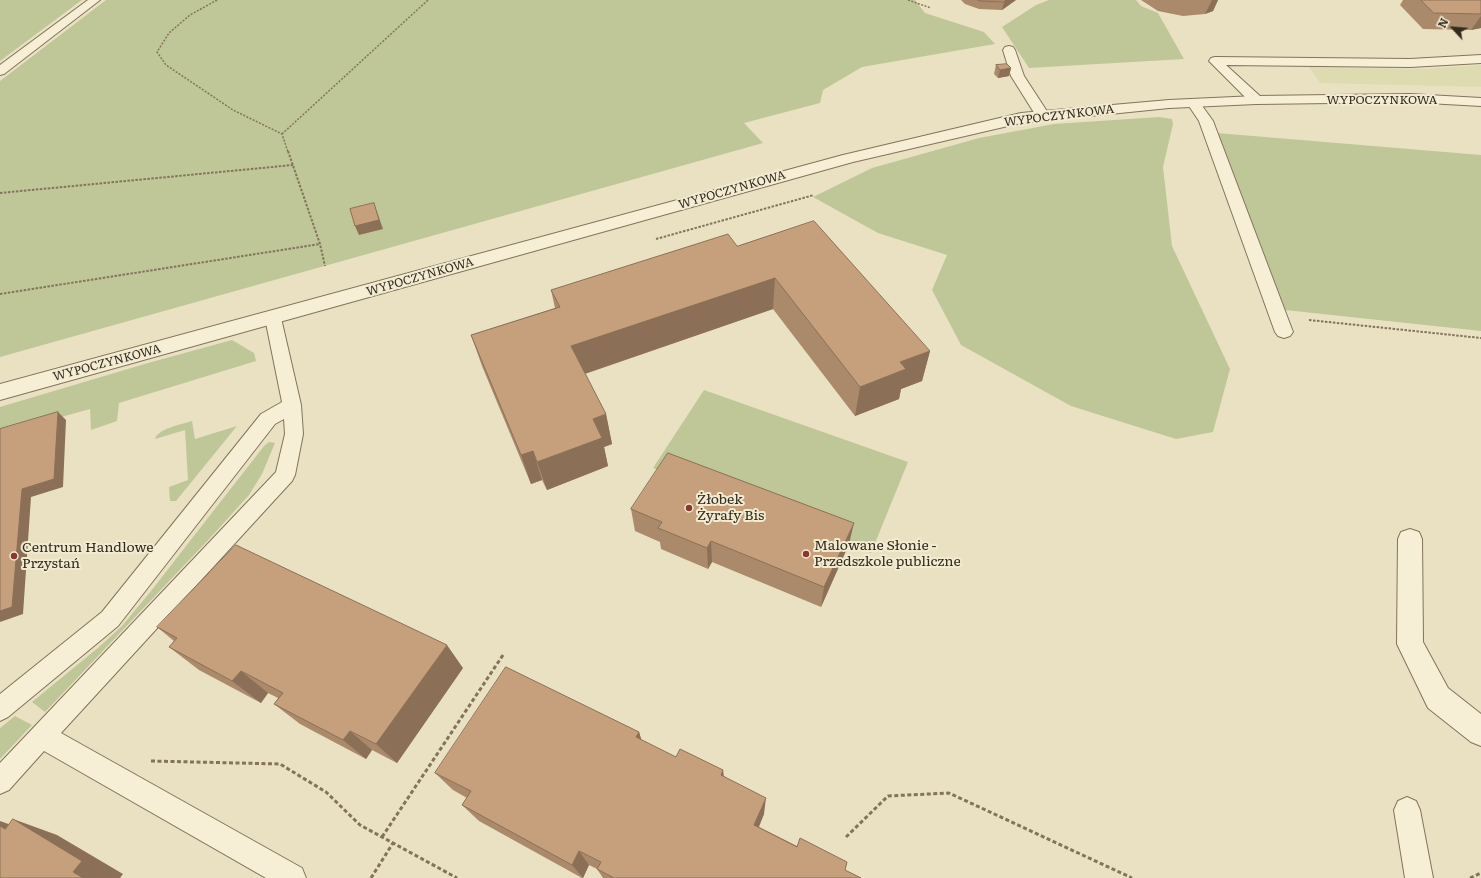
<!DOCTYPE html>
<meta charset="utf-8">
<style>
body{margin:0}
#map{position:relative;width:1481px;height:878px;overflow:hidden;background:#eae1c3;font-family:Literata,serif}
canvas{display:block}
.north{position:absolute;left:1433px;top:8px;width:40px;height:40px;-webkit-text-stroke:3px #f2ebd2;paint-order:stroke;rotate:296deg;font-size:11px;font-weight:700;line-height:16px;text-align:center;color:#342b1e}
.north::after{content:'';display:block;margin:auto;width:14px;height:18px;background:#342b1e;clip-path:polygon(50% 0,100% 100%,50% 72%,0 100%)}
</style>
<div id="map">
<canvas width="1481" height="878"></canvas>
<div class="north">N</div>
</div>
<script>
const g = document.querySelector('canvas').getContext('2d');
g.lineJoin = 'round';
function paint(path, color) { g.fillStyle = color; g.fill(path, 'evenodd'); }
function stroke(path, color, width, dash) { g.strokeStyle = color; g.lineWidth = width; g.lineCap = dash ? 'butt' : 'round'; g.setLineDash(dash || []); g.stroke(path); }
function write(font, color, halo, rows, align = 'center') {
  g.font = font + ' Literata,serif'; g.lineWidth = 4; g.setLineDash([]); g.textBaseline = 'middle'; g.strokeStyle = halo; g.fillStyle = color; for (const [text, x, y, turn = 0] of rows) {
    g.save(); g.translate(x, y); g.rotate((+turn || 0) * Math.PI / 180); g.textAlign = isNaN(turn) ? turn : align; if (halo) g.strokeText(text, 0, 0); g.fillText(text, 0, 0); g.restore();
  }
}
const farmland = new Path2D(`
 M1481,65V87L1320,83L1309,67L1423,69Z`);
const green = new Path2D(`
 M0,0H82L0,61Z
 M106,0H915L925,13L984,32L995,44L862,67L823,90L820,103L744,123L763,143L0,357V81Z
 M1049,0H1136L1141,6L1158,13L1184,59L1029,68L1002,27L1036,5Z
 M1159,117L1172,119L1173,124L1163,167L1172,246L1230,369L1213,432L1176,439L1071,406L961,345L932,290L947,255L878,233L813,197L872,168L979,138L1054,124Z
 M1217,133L1481,155V331L1285,310Z
 M232,340L254,353L256,361L119,403L117,421L91,430L90,409L0,434V407L148,363Z
 M704,390L908,462L871,553L653,468Z
 M192,421L195,439L237,426L176,501H170L169,487L188,480L185,430L155,439C157,429 182,424 192,421Z
 M269,442L275,443L262,474L249,495L211,537L45,712L32,702L99,647L122,626L151,591L264,446Z
 M15,716L32,725L0,759V728Z`);
const pathFar2 = new Path2D(`
 M217,0L190,15L169,33L157,52L166,65L233,110L282,134L288,152
 M908,0L931,8
 M282,134L428,0`);
const pathFar1 = new Path2D(`
 M288,151L320,244L325,266
 M0,193L293,165
 M656,239L814,195
 M0,294L320,244
 M1309,320L1481,338`);
const path = new Path2D(`
 M151,761L280,764L326,792L360,825L457,878
 M382,837L503,655
 M846,837L888,796L949,793L1132,878
 M371,878L393,843
 M1470,878L1481,873`);
const lane = new Path2D(`
 M88,0H100L4,74L0,75V65Z
 M1009,46L1013,47L1015,50L1024,76L1050,116L1048,119H1038L1011,76L1003,50L1005,47Z
 M1481,55V63L1410,67L1226,65L1261,97L1262,100L1261,103H1251L1209,61L1211,58L1215,57L1410,59Z
 M1193,99L1198,100L1213,121L1293,332L1290,336L1284,338L1278,336L1275,332L1199,121L1187,103L1188,100Z
 M273,312L279,314L281,318L301,405L303,434L295,475L292,481L61,733L302,868L306,878H266L44,751L9,790L0,794V763L276,472L285,434L284,419L275,424L118,626L8,717L0,721V694L102,612L261,414L282,402L265,318L267,314Z
 M1407,797L1416,801L1420,810L1433,878H1405L1394,810L1398,801Z`);
const street = new Path2D(`
 M1410,94L1481,98V106L1410,102L1256,104L1169,108L1021,123L853,162L0,400V384L843,155L1021,113L1169,100L1256,96Z
 M1410,529L1419,532L1422,539L1423,642L1448,688L1481,714V746L1471,742L1428,708L1397,644L1398,539L1401,532Z`);
const wall = new Path2D(`
 M961,0H1016L1002,10L979,9L965,4Z
 M1141,0H1218L1213,11L1205,14L1183,16L1158,11Z
 M1403,0H1481V28L1471,30L1423,29L1400,5Z
 M996,65L1011,68L1009,76L998,78L994,74Z
 M737,246L930,351L922,381L901,389L899,399L855,416L773,309L585,374L606,414L612,444L604,447L608,466L547,490L542,480L531,484L482,366L471,335L555,308L551,290Z
 M631,509L849,544L821,607L712,562L708,569L661,549L660,542L635,531Z
 M157,627L463,668L397,763L372,750L366,759L300,724L274,704L278,698L268,693L261,703L199,670L169,647L174,641Z
 M639,732L641,740L676,757L723,770L724,776L764,814L759,827L861,878H603L597,869L589,865L583,878H582L479,821L462,805L467,798L453,790L435,773Z`);
const shadedWall = new Path2D(`
 M1006,0H1016L1002,10L1004,2Z
 M1212,0H1218L1213,11L1205,14Z
 M1481,16V28L1471,30Z
 M1011,68L1009,76L998,78L1000,70Z
 M374,203L377,212L383,229L359,235L355,226Z
 M775,278L773,309L578,376L571,346Z
 M930,351L922,381L901,389L899,399L855,416L860,387L900,362Z
 M58,412L66,420L63,487L31,497L23,614L0,622V611L22,489Z
 M606,414L612,444L604,447L608,466L547,490L537,462L593,419Z
 M533,451L542,480L531,484L521,455Z
 M854,523L849,544L821,607L824,587Z
 M711,541L712,562L708,569L707,548Z
 M447,645L463,668L397,763L376,744Z
 M241,671L268,693L261,703L232,681Z
 M350,731L372,750L366,759L343,740Z
 M639,732L645,751L636,737Z
 M723,770L724,788L721,775Z
 M766,798L764,814L753,840L754,825Z
 M13,819L57,835L123,874L120,878H83L73,872Z
 M0,821L28,831L5,829L0,826Z
 M579,851L589,865L583,878L572,865Z`);
const building = new Path2D(`
 M978,0H1006L1004,2L980,1Z
 M1421,0H1481V14L1434,13Z
 M1007,64L1011,68L1000,70L996,65Z
 M374,203L379,220L355,226L350,209Z
 M814,221L930,351L900,362L906,369L860,387L775,278L571,346L606,414L593,419L602,438L537,462L533,451L521,455L471,335L560,307L551,290L728,234L737,246Z
 M58,412L54,479L22,489L12,607L0,611V429Z
 M668,453L854,523L824,587L711,541L707,548L658,528L662,522L631,509Z
 M236,545L447,645L376,744L350,731L343,740L274,704L283,693L241,671L232,681L169,647L177,638L157,627Z
 M506,667L639,732L636,737L676,757L680,749L723,770L721,775L766,798L754,825L797,847L800,838L847,862L845,870L861,878H614L597,869L601,862L579,851L572,865L462,805L471,791L435,773Z
 M13,819L82,861L73,872L83,878H0V826L5,829Z`);
const markers = [
 [689,508,4,"#8d3630"],
 [806,554,4,"#8d3630"],
 [14,556,4,"#8d3630"]
];
const farStreetnames = [
 ["WYPOCZYNKOWA",1382,100],
 ["WYPOCZYNKOWA",1059,116,-7],
 ["WYPOCZYNKOWA",732,190,-16],
 ["WYPOCZYNKOWA",420,277,-16],
 ["WYPOCZYNKOWA",107,363,-15]
];
const poiNames = [
 ["Żłobek",697,500],
 ["Żyrafy Bis",697,516],
 ["Malowane Słonie -",814,546],
 ["Przedszkole publiczne",814,562],
 ["Centrum Handlowe",22,548],
 ["Przystań",22,564]
];
paint(farmland, '#dfdbb1');
paint(green, '#bfc798');
stroke(lane, '#83735b', 2);
stroke(street, '#83735b', 2);
stroke(pathFar2, '#83735b', 1.5, [2, 1.5]);
stroke(pathFar1, '#83735b', 2, [2.5, 1.5]);
stroke(path, '#83735b', 3, [4, 2.5]);
paint(lane, '#f6efd6');
paint(street, '#f6efd6');
paint(wall, '#aa8a6b');
paint(shadedWall, '#8b7057');
paint(building, '#c6a07c');
stroke(building, '#8b7057', 1);
for (const [x, y, r, color] of markers) { const dot = new Path2D(); dot.arc(x, y, r, 0, 2 * Math.PI); g.fillStyle = color; g.fill(dot); stroke(dot, '#f2ebd2', 1.5); }
write('12px', '#342b1e', '#f2ebd2', farStreetnames);
write('14px', '#342b1e', '#f2ebd2', poiNames, 'left');
</script>
